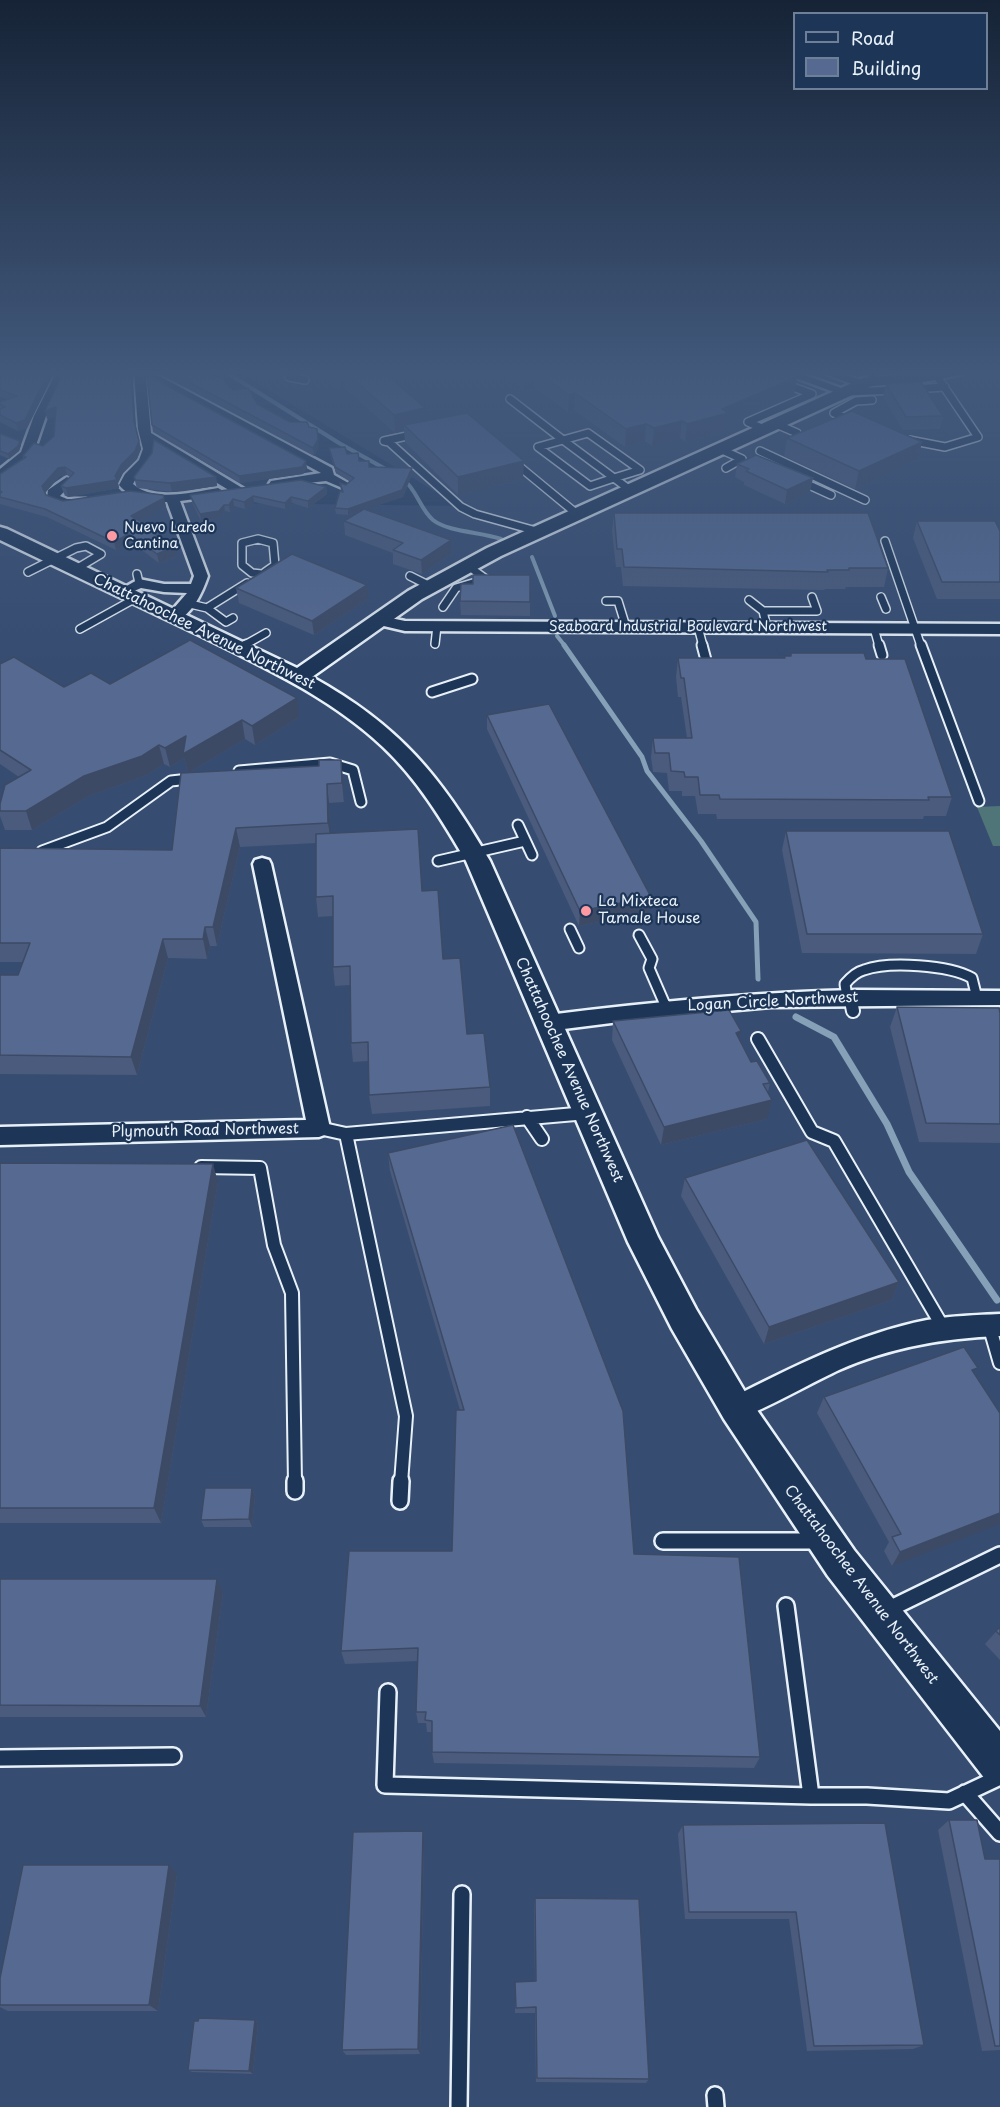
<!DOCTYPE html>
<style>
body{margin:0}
#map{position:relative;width:1000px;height:2107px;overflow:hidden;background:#284063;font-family:"Playpen Sans",sans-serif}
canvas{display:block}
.legend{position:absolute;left:793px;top:12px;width:195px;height:78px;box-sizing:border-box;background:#1d3557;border:2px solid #6e8097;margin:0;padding:8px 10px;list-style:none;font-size:18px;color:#e8f1f8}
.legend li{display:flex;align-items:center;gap:12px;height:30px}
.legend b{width:30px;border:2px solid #6e8097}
</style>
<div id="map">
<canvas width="1000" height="2107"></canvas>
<ul class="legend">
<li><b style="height:8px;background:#1d3557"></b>Road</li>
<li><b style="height:16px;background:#566a91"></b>Building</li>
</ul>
</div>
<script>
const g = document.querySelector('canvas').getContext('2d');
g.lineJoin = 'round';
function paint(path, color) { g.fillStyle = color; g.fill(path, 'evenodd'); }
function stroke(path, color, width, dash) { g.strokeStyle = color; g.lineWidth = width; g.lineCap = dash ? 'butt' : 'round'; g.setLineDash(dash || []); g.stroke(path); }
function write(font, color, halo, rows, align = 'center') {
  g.font = font + ' "Playpen Sans",sans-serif'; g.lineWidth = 4.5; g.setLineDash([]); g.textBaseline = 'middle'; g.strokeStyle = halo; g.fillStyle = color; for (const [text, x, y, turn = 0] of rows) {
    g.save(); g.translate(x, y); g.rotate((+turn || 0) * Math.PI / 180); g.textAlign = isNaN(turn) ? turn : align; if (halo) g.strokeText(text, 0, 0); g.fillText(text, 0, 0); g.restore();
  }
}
const built = new Path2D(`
 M237,371H1000V2107H0V500L459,506Z`);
const green = new Path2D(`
 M1000,806V846H993L977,807Z`);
const streamFar2 = new Path2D(`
 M224,371L339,443L389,471
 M403,479C417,490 420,509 433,520C448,532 482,532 501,539
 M532,557L555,616
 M557,636L565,646`);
const streamFar1 = new Path2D(`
 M564,645L642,757L647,771L701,841L756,922L758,979`);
const stream = new Path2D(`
 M796,1017L834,1037L887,1124L909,1172L997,1300`);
const laneFar3 = new Path2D(`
 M826,371L862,384
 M289,377L305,380
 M869,381L878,371
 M913,389L945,387
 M847,392L897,390
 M510,399L563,440
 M854,421L834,413L856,401L872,400
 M776,424L797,433
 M764,429L748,422L812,394L782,383
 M563,440L614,478
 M563,440L538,447L590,486L614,478
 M563,440L588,433L640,470L614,478
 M909,440L945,447L978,437L936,375
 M384,441L416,434
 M384,441L389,442L461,507L475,514L540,532
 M720,449L742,459L726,468
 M760,451L865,500
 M514,462L577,514
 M614,478L630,490
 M798,480L831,495
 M885,541L921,646
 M28,572L76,548L86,546L101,554L76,569
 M137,574L139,583
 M262,574L252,573L242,565V543L258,539L273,543L275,565L265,572
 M410,576L430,586
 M881,597L886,609
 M749,600L763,611L767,628
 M606,601H618L626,627
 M186,603L207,608L247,583
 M443,607L456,588L486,579L468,566
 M207,608L226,622L233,618
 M763,611H817L812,597
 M698,627L703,646
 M874,628L879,646
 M80,629L136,598
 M435,644L437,626
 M243,646L266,633`);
const laneFar2 = new Path2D(`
 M702,645L706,660
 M879,645L882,655
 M921,645L979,801
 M240,648L246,645
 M432,692L472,679
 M239,771L330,763L353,770L361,802
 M518,825L532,855
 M42,851L107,827L171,781L180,780
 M438,861L525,841
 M570,929L579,948
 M639,935L652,959L649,968L666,1007
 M847,998L845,984C850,978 856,972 864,970C889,961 949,965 972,978L977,998
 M850,998L852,1007`);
const laneFar1 = new Path2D(`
 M665,1006L666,1008
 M852,1006L853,1011
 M758,1039L812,1132L834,1141L944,1329
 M527,1117L542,1139
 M319,1128L346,1134
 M201,1167L260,1168L274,1245L292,1293L295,1483
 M989,1325L1000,1363
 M401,1483L406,1416L346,1134L587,1113`);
const lane = new Path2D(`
 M295,1481V1491
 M400,1501L401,1481
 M663,1541H818
 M786,1606L811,1796H867L949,1801L1000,1777
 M885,1611L1000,1555
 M388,1692L385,1785L811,1796
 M0,1758L173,1756
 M965,1793L1000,1833
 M715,2095L716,2107
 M459,2107L462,1894`);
const street = new Path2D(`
 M57,371H69L46,416L33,454L5,479L0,480V469L21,452L34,416Z
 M134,371H150L332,468L334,475L352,485L345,489L326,481L271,487L269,484L271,481L321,473L146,378L151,433L244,489L237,493L232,492L154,445C156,463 140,470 133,484C155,503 192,492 218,488L225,492L218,496L180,501L208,576C203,591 192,616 175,621L167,616L187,593L164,592L141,588L123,596L116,592L139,579L164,584H191L194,576L167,502C149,502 131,499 119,485L125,474L139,460L143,449L138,429Z
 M777,371H794L852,392L846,396L842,395Z
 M67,477L74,481L60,496L67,499H86L88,502L86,505L65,507L47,498L48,490Z
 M376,615L405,621L1000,624V634L405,631L371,623L368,620Z
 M262,858L269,860L271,864L330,1128L327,1134L319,1137L0,1145V1127L306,1120L253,864L255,860Z
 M857,990L1000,991V1005L771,1007L659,1017L548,1031L541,1028L538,1023L541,1018L548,1015C651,1002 753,992 857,990Z
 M1000,1314V1336C944,1338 891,1347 839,1370C805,1386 772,1406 736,1420L727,1416L723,1408L727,1400C791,1368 856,1334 927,1320C951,1316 976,1315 1000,1314Z`);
const secondary = new Path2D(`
 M931,371H965L963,374L924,382L872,386L501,556L422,599L312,677C399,725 442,777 490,861L658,1237L696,1309L748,1397L854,1550L1000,1731V1785L985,1779L828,1576L724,1419L672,1329L628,1242L466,861C442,820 418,780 383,747C330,697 262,666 197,634C132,603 66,572 0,540V527L7,529L297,668L408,591L487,548L863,378Z`);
const wall = new Path2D(`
 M0,371H55L27,428L18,431L0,422V402L7,399L0,397Z
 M132,371L136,427L141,449L137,459L123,473L118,483L119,488L68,497L64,494L61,486L70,477L67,475L60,476L45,493L46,495L63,501L166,506L140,520L157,530L158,536L176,556L159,563L131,542L116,550L47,517L0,504V474L23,459V456L43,446L54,436L56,416L47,419Z
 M154,371H213L214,378L257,404L319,447L314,456Z
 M322,371H383L425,408L426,420L523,479L458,495L405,442L404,431L395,433L345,388L340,389Z
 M501,371H783L794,394L727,423L726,430L685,442L680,438L652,446L645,441L625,447L574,410L568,412L535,388L524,390Z
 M886,384L943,416L940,429L903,430L883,397Z
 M152,425L307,468L303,474L240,483L153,432Z
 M0,434L20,441L21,445L19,451L9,459L0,455Z
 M787,438L918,459L855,489L784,456Z
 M329,448L359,461L370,467L412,468V474L403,497L365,509L451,540V554L422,574L393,564V553L345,535L344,521L360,511L348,515L336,514L335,508L341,492L340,483L346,485L349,481L336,473L330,454Z
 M152,453L216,477L217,486L172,492L137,488L136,485L134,477Z
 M737,464L810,492L785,504L744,485V482L735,477Z
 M326,487L327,494L308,508L292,503L285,509L254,502L245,509L234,506L230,512L225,511L220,518L201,521L192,502L190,495Z
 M614,513L888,568L884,587H846L845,589H825L824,590L623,586L621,567H616L612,531Z
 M917,521L1000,531V599H937L913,538Z
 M236,588L368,599L314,635L239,603Z
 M460,601L530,602V616L461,615Z
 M791,653L866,659L952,797L946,816H924L923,819H717L716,814H698L695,796H682V791H669L667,773L653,772L651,757L653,738H687L681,697H678L676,677L678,658H784V656H790Z
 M0,664L64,687L110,684L299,717L255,745L245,739L188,773L184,758L170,767L164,764L147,775L89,796L32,830H5L0,816V804L19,777L0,764Z
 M487,715L649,912L579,926L487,729Z
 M341,760L344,802L329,803L330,833L422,891L467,1034L490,1087V1106L372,1114L369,1095V1061L353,1062L351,1043L350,985L335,986L333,967V916L318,917L316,897V843L240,847L217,946H210L207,959L168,958L137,1075L0,1074V975H18L23,962H0V848L172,850L319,766Z
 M786,831L983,934L976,954L802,953L782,850Z
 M897,1007L1000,1013V1143L919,1142L890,1027Z
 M613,1021L739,1040L751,1062L770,1083L768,1092L767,1119L661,1145L612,1040Z
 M388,1153L634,1554L760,1757L754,1768L434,1763L432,1752V1732H427L426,1723H418L416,1712L418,1661L345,1664L341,1651L452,1551L460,1410L390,1171Z
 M0,1163L218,1182L161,1523H0Z
 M685,1178L899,1282L892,1300L764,1344L681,1196Z
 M975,1374L1000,1413L892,1566L884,1551L889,1542L817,1413L824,1397Z
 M252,1488L255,1496L252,1527H204L201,1520Z
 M0,1579L223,1593L206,1717H0Z
 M1000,1627V1660L985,1644Z
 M949,1820L985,1859H1000V2050L982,2051L938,1830Z
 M885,1823L924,2045L913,2049L807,2051L789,1919H685L678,1834L683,1825Z
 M424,1841L420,2054L346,2055L342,2050Z
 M177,1874L158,2011H8L0,2007V1978Z
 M535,1898L649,2079L646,2083L536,2082L535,2013H515V1982L535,1981L534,1906Z
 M255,2020L258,2023L253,2074L192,2072L188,2070Z`);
const shadedWall = new Path2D(`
 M49,371H55L27,428L18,431L16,423Z
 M131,371H132L136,429L134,421Z
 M344,371L345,388L340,389L339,372Z
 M535,371V388L524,390V374Z
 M797,377L794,394L727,423L726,430L685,442L687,424Z
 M575,393L574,410L568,412L569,395Z
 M56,407L58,415L47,419L45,411Z
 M425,408L426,426L404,425V431L395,433L394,415Z
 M682,421L680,438L652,446L654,428Z
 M646,424L645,441L625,447L626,429Z
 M318,439L319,447L314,456L313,448Z
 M20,441L21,445L19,451L9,459L8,454Z
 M139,441L141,449L137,459L123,473L118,483L119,488L68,497L66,488L121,465Z
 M922,442L918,459L855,489L859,471Z
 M306,461L307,468L303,474L240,483L239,476Z
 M524,461L523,479L458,495V477Z
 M65,467L67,475L60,476L44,494L42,486L58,468Z
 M412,468V474L403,497L348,515V509Z
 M216,477L217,486L172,492L170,483Z
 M813,478L810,492L785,504L787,490Z
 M326,487L327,494L308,508V501Z
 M253,496L254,502L245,509L244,502Z
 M291,497L292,503L285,509V503Z
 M164,498L166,506L133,524L131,516Z
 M233,499L234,506L230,512L229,505Z
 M224,505L225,511L220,518L201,521L200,514Z
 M129,534L131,542L116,550L114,542Z
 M451,540V554L422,574L421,560Z
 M174,547L176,556L159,563L157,554Z
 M367,585L368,599L314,635L312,621Z
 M297,698L299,717L255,745L252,726Z
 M242,720L245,739L188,773L184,758L170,767L165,748L186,736Z
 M159,745L164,764L147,775L89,796L32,830L26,811L84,776Z
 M341,760L343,779L344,802L342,783Z
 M327,784L329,803L331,843L328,823Z
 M236,828L240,847L217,946L213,927Z
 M651,897L649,912L579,926L580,911Z
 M205,927L210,946L207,959L203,939Z
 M163,939L168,958L137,1075L131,1057Z
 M741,1031L737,1050L736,1033Z
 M772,1100L767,1119L661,1145L664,1127Z
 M213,1164L218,1182L161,1523L154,1508Z
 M899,1282L892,1300L764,1344L769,1327Z
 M252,1488L255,1496L252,1527L249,1519Z
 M1000,1513V1524L892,1566L900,1552Z
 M217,1579L223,1593L206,1717L200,1706Z
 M423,1831L424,1841L420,2054L418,2049Z
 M169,1865L177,1874L158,2011L149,2005Z
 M255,2020L258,2023L253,2074L249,2071Z`);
const building = new Path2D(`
 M0,371H49L25,420L16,423L0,415V409L5,407L0,404V402L17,396L0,390Z
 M64,371H131L134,421L139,441L135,451L121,465L115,476L117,480L66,488L61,486L74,473L65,467L58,468L42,486L46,495L63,501L130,491L163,495L164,498L131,516L157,530L152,532L174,547L157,554L129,534L114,542L45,509L0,497V493L2,492L0,491V474L26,457L23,456L34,443L43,446L54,436L56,407L45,411Z
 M168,371H213L214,378L222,376L230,388L234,390L248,388L257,404L290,422H307L309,427L317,429L318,439L313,448Z
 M344,371H383L425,408L394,415Z
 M521,371H783L797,377L722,409L728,413L687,424L682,421L654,428L646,424L626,429L575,393L569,395L535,371L524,374Z
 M147,375L306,461L302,467L239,476L152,425Z
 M921,382L943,416L906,417L886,384Z
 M852,411L922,442L859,471L787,438Z
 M467,413L524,461L458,477L404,425Z
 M0,434H1L20,441L18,446L8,454L0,451Z
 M154,440L216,477L170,483L136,480L134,477L152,453Z
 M345,447L347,454L358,453L359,461H369V467L412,468L402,490L348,509L335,508L340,491L343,492L340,483L346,485L354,478L335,467L329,448Z
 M756,455L813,478L787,490L746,471L749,469L737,464Z
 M301,480L326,487L308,501L291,497L285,503L253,496L244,502L233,499L229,505H224L219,511L200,514L190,495Z
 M364,509L451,540L421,560L393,550L403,543L344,521Z
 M614,513H868L888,568H849V570H827L828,572L624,567L622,549H617Z
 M917,521H995L1000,531V582H942Z
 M292,554L367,585L312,621L236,588Z
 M473,575H530V602L460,601L461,584H473Z
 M190,640L297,698L252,726L242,720L183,754L186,736L165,748L159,745L142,756L84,776L26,811H0V804L5,785L31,770L0,750V664L14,657L64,687L91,673L110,684Z
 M791,653H864L866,659H905L952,797H928L929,800L720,799L719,795H700L698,777H685L684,772L671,771L669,753H655L653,738H692L684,678H681L678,658H785L784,656H791Z
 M549,704L651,897L580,911L487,715Z
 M319,760H341L342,783L327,784L328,823L236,828L213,927H205L203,939H163L131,1057L0,1055V975H18L30,943H0V848L172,850L181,773L319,766Z
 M418,829L422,891L438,890L443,959L460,958L467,1034L484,1033L490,1087L369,1095L368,1042L351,1043L350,966L333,967V896L316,897V834Z
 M786,831H949L983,934H807Z
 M897,1007L999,1008L1000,1013V1124L926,1123Z
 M729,1010L741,1031L736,1033L751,1062L757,1061L770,1083L763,1084L772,1100L664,1127L613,1021Z
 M513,1125L623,1411L634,1554L739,1557L760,1757L432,1752V1721L425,1720L426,1712H416L418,1648L341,1651L349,1551H452L456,1410H464L388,1153Z
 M807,1140L899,1282L769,1327L685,1178Z
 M0,1163L213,1164L154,1508H0Z
 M964,1347L978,1368L972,1370L1000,1413V1513L900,1552L892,1537L901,1534L824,1397Z
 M205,1488H252L249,1519L201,1520Z
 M0,1579H217L200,1706L0,1705Z
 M1000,1627V1635L996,1631Z
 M949,1820H977L985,1859H1000V2046H995Z
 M885,1823L924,2045L814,2046L796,1912H689L683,1825Z
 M423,1831L418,2049L342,2050L353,1832Z
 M23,1865H169L149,2005H0V1978Z
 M535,1898L639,1899L649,2079L537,2078L536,2007L516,2008L515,1982L536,1981Z
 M199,2018L255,2020L249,2071L188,2070L194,2021H198Z`);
const markers = [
 [112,536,6,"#ff9aa2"],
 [586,911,6,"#ff9aa2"]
];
const farPoinames = [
 ["Nuevo Laredo",124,528],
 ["Cantina",124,544]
];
const farStreetnames = [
 ["Seaboard Industrial Boulevard Northwest",688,627]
];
const streetNames = [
 ["Chattahoochee Avenue Northwest",204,632,26],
 ["Logan Circle Northwest",773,1002,-3],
 ["Chattahoochee Avenue Northwest",569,1070,66],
 ["Plymouth Road Northwest",205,1131,-1],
 ["Chattahoochee Avenue Northwest",861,1585,53]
];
const poiNames = [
 ["La Mixteca",598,902],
 ["Tamale House",598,919]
];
paint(built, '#364d71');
paint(green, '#4f7578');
stroke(streamFar2, '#85a0b7', 4);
stroke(streamFar1, '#85a0b7', 5);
stroke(stream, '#85a0b7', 7);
stroke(laneFar3, '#e8f1f8', 10);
stroke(laneFar2, '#e8f1f8', 13);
stroke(laneFar1, '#e8f1f8', 16);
stroke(lane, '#e8f1f8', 20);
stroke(street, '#e8f1f8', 5);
stroke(secondary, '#e8f1f8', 5);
stroke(laneFar3, '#1d3557', 7);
stroke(laneFar2, '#1d3557', 9);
stroke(laneFar1, '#1d3557', 12);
stroke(lane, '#1d3557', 15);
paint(street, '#1d3557');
paint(secondary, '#1d3557');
paint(wall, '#4a5b7d');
paint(shadedWall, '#3c4a66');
paint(building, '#566a91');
stroke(building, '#3c4a66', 1.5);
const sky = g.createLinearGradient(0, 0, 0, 666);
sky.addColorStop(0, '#162336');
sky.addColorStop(0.56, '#42597c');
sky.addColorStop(1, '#42597c00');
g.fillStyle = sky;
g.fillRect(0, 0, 1000, 666);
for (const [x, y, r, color] of markers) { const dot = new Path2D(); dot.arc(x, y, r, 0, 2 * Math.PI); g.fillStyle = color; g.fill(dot); stroke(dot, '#1d3557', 2); }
write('14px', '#e8f1f8', '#1d3557', farPoinames, 'left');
write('14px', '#e8f1f8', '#1d3557', farStreetnames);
write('15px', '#e8f1f8', '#1d3557', streetNames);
write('15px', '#e8f1f8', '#1d3557', poiNames, 'left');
</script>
